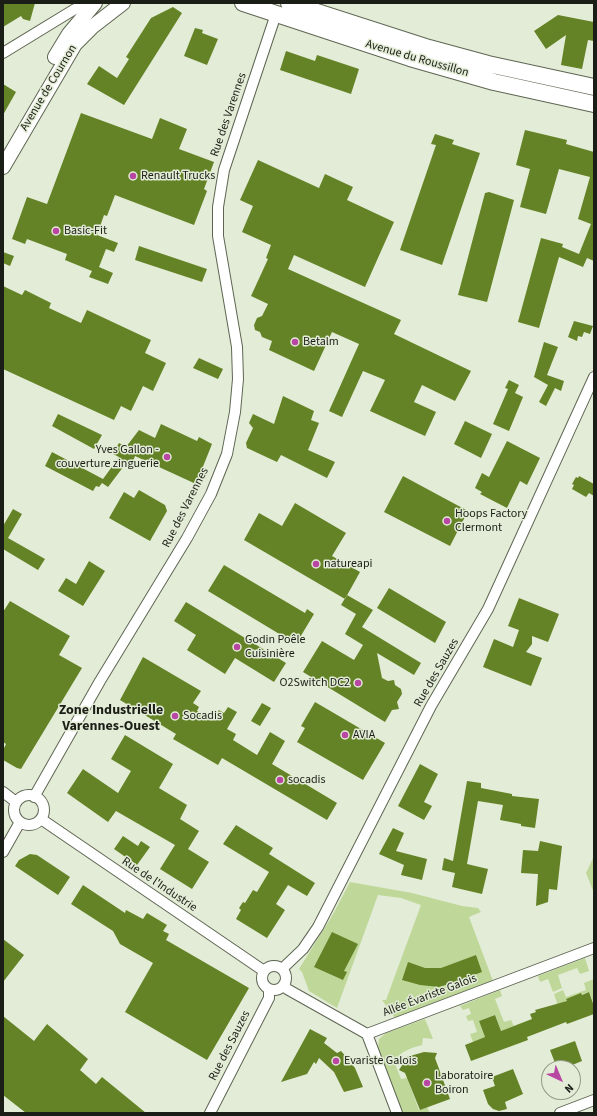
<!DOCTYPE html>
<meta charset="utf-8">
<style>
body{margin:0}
#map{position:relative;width:597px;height:1116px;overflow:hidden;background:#e3ecd6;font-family:"Source Sans 3",sans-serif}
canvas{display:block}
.frame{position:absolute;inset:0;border:4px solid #1b1e16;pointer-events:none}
.north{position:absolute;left:541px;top:1060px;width:40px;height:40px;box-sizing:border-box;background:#e3ecd6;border:1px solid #939a89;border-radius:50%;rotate:136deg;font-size:11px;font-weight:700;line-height:16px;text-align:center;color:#1b1e16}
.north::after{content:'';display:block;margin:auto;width:14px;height:18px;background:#b847a3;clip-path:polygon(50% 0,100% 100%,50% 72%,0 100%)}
</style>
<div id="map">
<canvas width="597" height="1116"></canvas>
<div class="frame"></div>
<div class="north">N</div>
</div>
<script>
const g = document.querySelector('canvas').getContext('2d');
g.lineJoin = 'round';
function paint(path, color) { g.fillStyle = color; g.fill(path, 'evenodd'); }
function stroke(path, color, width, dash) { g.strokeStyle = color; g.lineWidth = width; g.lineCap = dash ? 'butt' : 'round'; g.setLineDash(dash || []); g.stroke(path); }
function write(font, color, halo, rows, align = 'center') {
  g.font = font + ' "Source Sans 3",sans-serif'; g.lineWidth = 3; g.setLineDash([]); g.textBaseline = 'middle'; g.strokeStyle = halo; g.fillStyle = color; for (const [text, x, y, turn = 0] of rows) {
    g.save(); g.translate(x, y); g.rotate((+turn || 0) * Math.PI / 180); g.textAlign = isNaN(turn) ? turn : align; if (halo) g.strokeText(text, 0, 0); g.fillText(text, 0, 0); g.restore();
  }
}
const green = new Path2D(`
 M594,856V893L586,873Z
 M350,882L412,893L462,906L478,908L481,912L469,917L493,981L395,1018L382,1000H386L421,905L401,898L378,895L337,1008L309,991L302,972L299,969L332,916Z
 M585,958L589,971L580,974L577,968L558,975L562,988L553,992L548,979L540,982L538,976Z
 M594,979V1004L589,992L566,999L567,1001L558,1006L554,994L563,990L566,997L586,990L584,983Z
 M500,990L502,996L495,999L504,1022L511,1020L514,1026L501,1031L495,1015L479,1021L485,1037L473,1042L470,1034L477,1032L473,1020L468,1021L466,1016L471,1014L469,1008L463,1010L460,1006Z
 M425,1019L433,1039L423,1038L422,1045C411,1048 401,1051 394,1061L401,1079L407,1078L419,1110L427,1107L430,1113H402L378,1047L379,1039L386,1033Z`);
const building = new Path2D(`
 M3,3H35L30,21L23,19L21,16L3,27Z
 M173,7L182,13L124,105L87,84L99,66L117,78L129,59L126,57L151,18Z
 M558,15L594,22V41L588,40L582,69L561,65L566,35L546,49L534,31Z
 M195,28L203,30L202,33L218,39L207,65L184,56Z
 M286,51L315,61L317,55L359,69L351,94L280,70Z
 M3,84L16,92L3,115Z
 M81,113L152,139L160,118L187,129L179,149L214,162L204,189L207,191L194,225L115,195L107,216L104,215L97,235L118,243L114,252L106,249L99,267L113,273L108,284L89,277L92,271L65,260L67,254L27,239L25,244L12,239L27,197L47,204Z
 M525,130L567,140L566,144L594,152V261L587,258L583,267L559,257L539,328L518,322L541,238L563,244L562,247L579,254L591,224L578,219L590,177L559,169L546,214L520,207L530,169L516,165Z
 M435,134L454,140L452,144L480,153L442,265L400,250L436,145L431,144Z
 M258,160L319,188L325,174L353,187L347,200L394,222L365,287L294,255L288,269L401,320L394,334L471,371L455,401L422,385L414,402L436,412L425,436L370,411L385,380L363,371L342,417L329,411L359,344L332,332L314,371L269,350L272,341L262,337L260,332L255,330L254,325L257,318L262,316L268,304L251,296L268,259L266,258L271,245L242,232L253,206L240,200Z
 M489,192L514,200L487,302L458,295L485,193Z
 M139,246L207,269L202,282L135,260Z
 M3,252L14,256L10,266L3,263Z
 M3,286L22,295L25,290L51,303L49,308L81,323L87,310L151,340L145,353L166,363L153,391L143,386L131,411L121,406L114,420L3,369Z
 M574,321L593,326L590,334L584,332L582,337L578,336L577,341L568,337Z
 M544,342L558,347L547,375L564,381L561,391L555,388L546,406L539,402L548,385L534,377Z
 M199,358L223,369L218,379L193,368Z
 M509,380L519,385L515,393L523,397L509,431L493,424L508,389L505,388Z
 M283,396L314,411L311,420L319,423L308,450L335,462L327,478L281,455L277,462L247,448L246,443L253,428L249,423L253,414L274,424Z
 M58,414L102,435L94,449L52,426Z
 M465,421L492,434L481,458L454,444Z
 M161,424L197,441L199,437L212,444L196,484L135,456L132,464L127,462L108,487L102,483L99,487L96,486L93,491L45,466L52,452L103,479L119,457L113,454L119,443L126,447L139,430L155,438Z
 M507,441L540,458L527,485L520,481L507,508L480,494L482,492L475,488L482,473L489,477Z
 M403,476L468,511L450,546L384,512Z
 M579,476L594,484V496L589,493L586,497L572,489L574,485L572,484L576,477L578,478Z
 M139,490L165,505L167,511L150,541L109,518L124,492L134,498Z
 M295,503L346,533L332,556L360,572L345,599L244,540L259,513L282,526Z
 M13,509L22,514L8,538L45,559L38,570L3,549V526Z
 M89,561L105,571L83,606L58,591L66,578L76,584Z
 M224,565L305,613L307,609L314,614L296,644L208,591Z
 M389,588L446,622L435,643L377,608Z
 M347,595L373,610L362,627L421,663L414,675L377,653L382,678L388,681L394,680L395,685L401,689L402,694L397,702L399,709L392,710L385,722L303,672L322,641L354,660L363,645L345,634L356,614L341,605Z
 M519,598L559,614L548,642L532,636V644L526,652L542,658L531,686L483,667L494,639L513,647L519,630L508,626Z
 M10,601L70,636L59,655L82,668L21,769L17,768L3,760V750L6,744L3,742V612Z
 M186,602L286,663L274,682L235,658L225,674L187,650L196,635L174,621Z
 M143,657L201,691L193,703L199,707L197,711L212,720L219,710L224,713L228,707L237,712L227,729L236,734L233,740L257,755L270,732L285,741L272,764L337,803L327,820L222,758L218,765L173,739L176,734L120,700Z
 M315,702L385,743L363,780L297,742L305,728L301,726Z
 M262,703L271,708L260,726L251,721Z
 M125,735L173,764L159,788L187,805L180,819L199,831L188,849L209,862L192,889L160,869L175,845L116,811L108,822L67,793L83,769L118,793L131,771L111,759Z
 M420,764L438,774L424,802L432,806L424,820L398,806Z
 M467,781L481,783V788L512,794V796L539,799L535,828L521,826V824L500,820L503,805L478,801L467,864L488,869L482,894L452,887L455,873L442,870L444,858L453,861Z
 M236,825L273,848L269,854L315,883L307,896L288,885L276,904L285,910L267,938L236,919L241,910L239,908L243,902L245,903L253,890L257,892L269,872L223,844Z
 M393,828L404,833L396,851L427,859L422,880L401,875L404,865L379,854Z
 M123,836L138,846L141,841L150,847L137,865L114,849Z
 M540,841L562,846L557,890L549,889L548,902L536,906L538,874L521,873L523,850L538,851Z
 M30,854L37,855L70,877L58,895L15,866L19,860Z
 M83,885L125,913L126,910L143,919L147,913L167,925L163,931L169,934L166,940L249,988L207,1060L125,1012L153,963L120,944L113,931L71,904Z
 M332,932L358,944L344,971L347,972L343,980L314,967Z
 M3,939L24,955L3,982Z
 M476,955L482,972L455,982L439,987L420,985L402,980L408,962L425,968H441Z
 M589,992L594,1006V1014L567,1024L566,1022L527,1037L528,1040L471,1061L465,1045L485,1037L479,1021L495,1015L501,1031L532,1019L530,1014L536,1012L535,1010L567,1001L566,999L581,993L582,995Z
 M3,1016L34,1041L47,1024L88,1059L80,1070L96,1084L102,1077L146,1113H26L3,1095Z
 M310,1029L327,1038L324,1043L337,1053L341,1051L348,1059L355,1068L363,1087L344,1092L334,1072L319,1058L316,1064L314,1062L307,1074L281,1082Z
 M575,1041L582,1061L565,1068H557L550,1050Z
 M424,1052L437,1053L435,1058L450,1099L420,1110L405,1073L399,1070L404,1062L403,1058Z
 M513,1069L523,1094L505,1102L507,1109L499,1111L493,1109L488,1104L483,1090L495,1086L492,1077Z`);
const minor = new Path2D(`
 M3,53L75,9L89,3
 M3,792L16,802
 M14 810a15 15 0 1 1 30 0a15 15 0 1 1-30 0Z
 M34,797L100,681L187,538L211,494L227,454L235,412L238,379L237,347L218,236V207L224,170L276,14
 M41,819L264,971
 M3,852L20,822
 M262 978a12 12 0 1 1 24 0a12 12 0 1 1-24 0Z
 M282,969L303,949L318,927L431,706L488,609L594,377
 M284,984L287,989L367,1034L594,948
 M367,1034L397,1113
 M210,1113L269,998V989
 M560,1113L594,1100`);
const secondary = new Path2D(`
 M55,57L69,34L95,3
 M3,167L75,44L92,27L123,3`);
const primary = new Path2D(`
 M243,3L410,58L494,82L594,104
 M289,3L429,48L488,64L594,87`);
const markers = [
 [133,176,4,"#b847a3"],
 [56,231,4,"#b847a3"],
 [295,342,4,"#b847a3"],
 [167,457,4,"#b847a3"],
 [447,521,4,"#b847a3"],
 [316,564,4,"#b847a3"],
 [237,647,4,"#b847a3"],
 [358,683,4,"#b847a3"],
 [175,716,4,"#b847a3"],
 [345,735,4,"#b847a3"],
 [280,780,4,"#b847a3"],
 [336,1061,4,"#b847a3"],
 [427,1083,4,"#b847a3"]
];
const streetNames = [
 ["Avenue du Roussillon",417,59,16],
 ["Avenue de Cournon",49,88,-59],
 ["Rue des Varennes",229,115,-71],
 ["Rue des Varennes",186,508,-63],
 ["Rue des Sauzes",437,673,-60],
 ["Rue de l'Industrie",159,885,34],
 ["Allée Évariste Galois",430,996,-21],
 ["Rue des Sauzes",230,1046,-63]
];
const poiNames = [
 ["Renault Trucks",141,176],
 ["Basic-Fit",64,231],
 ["Betalm",303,342],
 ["Yves Gallon -",159,450,"right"],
 ["couverture zinguerie",159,464,"right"],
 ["Hoops Factory",455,514],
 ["Clermont",455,528],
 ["natureapi",324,564],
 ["Godin Poêle",245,640],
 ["Cuisinière",245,654],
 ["O2Switch DC2",350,683,"right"],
 ["Socadis",183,716],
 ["AVIA",353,735],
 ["socadis",288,780],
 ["Evariste Galois",344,1061],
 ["Laboratoire",435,1076],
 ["Boiron",435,1090]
];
const quarterNames = [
 ["Zone Industrielle",111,711],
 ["Varennes-Ouest",111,727]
];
paint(green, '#bfd89a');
paint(building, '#648326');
stroke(minor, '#5e6653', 12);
stroke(secondary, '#5e6653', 16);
stroke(primary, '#5e6653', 18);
stroke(minor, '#fff', 10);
stroke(secondary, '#fff', 14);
stroke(primary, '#fff', 16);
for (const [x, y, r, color] of markers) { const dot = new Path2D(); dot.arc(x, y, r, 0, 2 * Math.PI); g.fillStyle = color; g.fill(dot); stroke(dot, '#e3ecd6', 1.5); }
write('12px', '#1b1e16', '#e3ecd6', streetNames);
write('12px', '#1b1e16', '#e3ecd6', poiNames, 'left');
write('bold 14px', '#1b1e16', '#e3ecd6', quarterNames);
</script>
